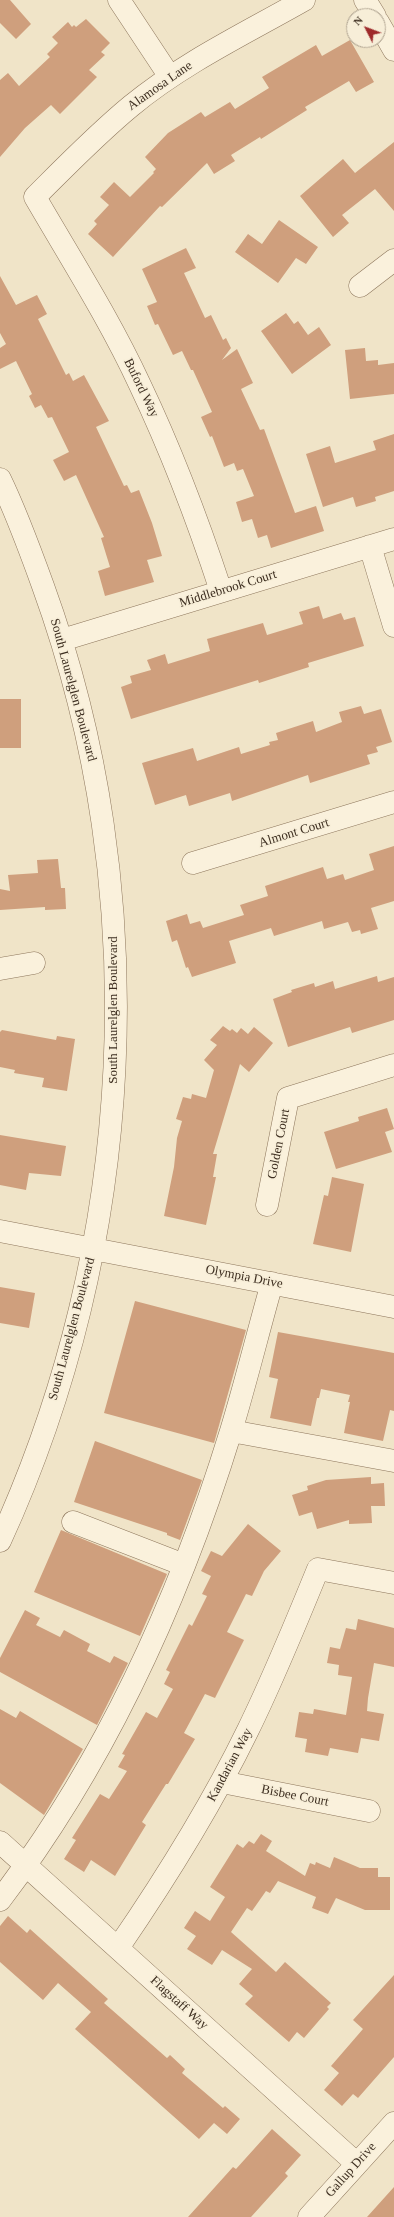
<!DOCTYPE html>
<style>
body{margin:0}
#map{position:relative;width:394px;height:2217px;overflow:hidden;background:#f0e4c8;font-family:"Times New Roman",serif}
canvas{display:block}
.north{position:absolute;left:346px;top:8px;width:40px;height:40px;box-sizing:border-box;background:#f7eed8;border:1px solid #ada18e;border-radius:50%;rotate:312deg;font-size:11px;font-weight:700;line-height:16px;text-align:center;color:#3d2e20}
.north::after{content:'';display:block;margin:auto;width:14px;height:18px;background:#9e2a2b;clip-path:polygon(50% 0,100% 100%,50% 72%,0 100%)}
</style>
<div id="map">
<canvas width="394" height="2217"></canvas>
<div class="north">N</div>
</div>
<script>
const g = document.querySelector('canvas').getContext('2d');
g.lineJoin = 'round';
function paint(path, color) { g.fillStyle = color; g.fill(path, 'evenodd'); }
function stroke(path, color, width, dash) { g.strokeStyle = color; g.lineWidth = width; g.lineCap = dash ? 'butt' : 'round'; g.setLineDash(dash || []); g.stroke(path); }
function write(font, color, halo, rows, align = 'center') {
  g.font = font + ' "Times New Roman",serif'; g.lineWidth = 3; g.setLineDash([]); g.textBaseline = 'middle'; g.strokeStyle = halo; g.fillStyle = color; for (const [text, x, y, turn = 0] of rows) {
    g.save(); g.translate(x, y); g.rotate((+turn || 0) * Math.PI / 180); g.textAlign = isNaN(turn) ? turn : align; if (halo) g.strokeText(text, 0, 0); g.fillText(text, 0, 0); g.restore();
  }
}
const building = new Path2D(`
 M0,0H10L31,24L16,39L0,23Z
 M86,19L110,43L101,52L105,55L89,70L97,77L60,114L51,105L25,128L0,157V80L8,73L19,86L50,57L47,54L58,43L52,37L68,22L72,27L74,25L76,27Z
 M350,40L374,82L356,92L349,81L305,107L307,110L261,139L260,137L231,155L235,161L214,174L207,163L162,207L160,206L113,257L88,234L97,224L94,221L109,205L100,197L114,182L130,197L154,173L153,172L156,169L145,157L168,133L201,112L205,117L230,102L235,109L269,88L262,77L316,45L322,56Z
 M394,142V211L375,189L342,215L349,223L333,237L300,196L343,159L355,173Z
 M279,220L318,247L306,264L296,258L278,283L235,252L248,234L262,244Z
 M186,248L196,268L184,273L205,318L211,315L223,340L226,338L231,348L222,360L237,349L253,383L241,389L260,430L264,429L295,513L316,506L324,531L271,548L267,535L258,538L252,519L242,522L236,502L254,496L243,469L237,471L234,463L224,467L212,436L210,437L201,417L212,412L193,370H191L182,351L173,355L158,324L155,325L147,306L157,302L142,269Z
 M0,276L16,305L37,295L47,314L38,319L66,375L69,373L73,381L84,375L109,421L96,427L124,486L127,485L131,493L139,490L152,523L162,556L147,560L154,582L105,596L98,571L110,567L101,538L104,537L76,475L64,481L53,460L69,452L52,417L48,418L41,405L35,408L29,396L32,394L16,361L0,369V348L6,344L0,333Z
 M286,313L294,324L298,321L308,335L319,327L331,345L292,374L261,331Z
 M365,348L366,361L378,360V365L394,363V394L350,399L345,350Z
 M394,434V491L375,497L376,501L356,507L353,497L323,507L306,454L330,446L335,463L376,450L373,441Z
 M319,606L323,619L341,613L344,620L355,617L364,646L308,663L309,667L259,683L258,680L131,719L121,687L132,683L130,676L151,670L147,660L165,654L168,664L210,651L207,639L263,623L267,635L303,624L299,612Z
 M0,699H21V748H0Z
 M361,706L364,714L381,709L392,742L376,747L378,752L367,755L370,764L310,783L308,775L232,801L230,793L189,806L186,795L155,805L142,763L193,748L197,761L239,747L241,754L270,745L269,742L278,740L276,733L313,721L316,732L342,722L339,712Z
 M394,846V901L371,908L378,929L361,934L360,930L352,932L348,922L324,929L322,921L274,936L271,928L229,941L236,963L192,977L188,967L186,968L177,940L172,942L166,921L187,914L190,924L200,921L203,928L244,915L240,905L268,896L265,886L323,867L327,879L343,874L345,880L374,870L369,854Z
 M58,859L61,888H65L66,909L45,910V907L0,910V889L10,891L8,875L38,873L37,860Z
 M377,976L378,982L394,977V1020L352,1033L350,1027L288,1047L273,999L292,992L291,990L314,983L315,987L333,981L335,989Z
 M223,1026L230,1031L232,1029L237,1033L241,1028L248,1034L254,1027L273,1043L249,1072L240,1064L213,1154H217L213,1177H216L206,1225L164,1216L174,1167L177,1138L182,1121L176,1119L183,1097L191,1099L192,1094L206,1098L214,1070L204,1060L217,1045L210,1040Z
 M2,1030L56,1040L57,1036L75,1039L67,1091L42,1087L44,1078L14,1073L15,1070L0,1067V1032Z
 M387,1108L394,1129L385,1132L392,1152L336,1169L324,1132L359,1121L358,1117Z
 M0,1135L66,1146L61,1176L29,1173L26,1190L0,1185Z
 M332,1177L364,1184L351,1252L313,1244L324,1195L328,1196Z
 M0,1287L35,1293L29,1328L0,1323Z
 M135,1301L246,1330L214,1443L104,1413Z
 M278,1332L394,1353V1411L390,1410L383,1441L344,1433L350,1402H348L350,1395L321,1389L319,1398H317L311,1426L270,1418L278,1379L269,1377Z
 M95,1441L202,1480L180,1540L167,1535V1533L74,1502Z
 M371,1477V1484L384,1483L385,1506H371L372,1523L349,1524V1520L317,1529L312,1512L299,1516L292,1495L308,1490L307,1486L326,1480Z
 M248,1524L281,1551L264,1571L252,1596L246,1594L227,1632L244,1640L215,1698L205,1694L184,1733L195,1739L168,1784H166L142,1822L146,1825L115,1876L91,1860L84,1872L64,1859L76,1840L72,1838L100,1794L109,1799L127,1771L118,1767L125,1755L122,1754L146,1712L157,1718L173,1689L164,1684L170,1672L166,1670L189,1624L192,1626L207,1596L202,1594L211,1576L201,1571L211,1551L222,1556Z
 M61,1530L167,1574L140,1636L34,1592Z
 M25,1610L40,1618L36,1625L60,1637L64,1630L90,1644L87,1651L110,1663L114,1656L128,1663L97,1725L0,1672V1658Z
 M358,1619L394,1628V1667L374,1663L368,1698L367,1711L384,1714L379,1741L361,1738L358,1753L330,1748L328,1756L305,1752L307,1739L295,1737L299,1712L313,1714L314,1709L346,1715L352,1677L338,1675L339,1665L327,1663L330,1647L340,1649L346,1628L356,1630Z
 M0,1709L16,1718L20,1711L83,1749L44,1815L0,1783Z
 M261,1834L272,1841L266,1851L305,1876L310,1863L315,1865L316,1862L330,1868L334,1857L360,1868H378V1877H390V1910H365L336,1898L328,1914L312,1908L316,1897L278,1881L270,1893L266,1891L252,1911L247,1908L231,1932L276,1972L285,1962L331,2003L327,2007L329,2009L304,2038L297,2032L289,2042L245,2004L253,1996L239,1984L252,1969L222,1950L212,1965L187,1949L196,1936L184,1928L195,1911L210,1921L225,1897L210,1887L237,1844L243,1848L249,1841L254,1844Z
 M8,1916L27,1933L30,1929L108,1999L104,2003L167,2058L170,2055L185,2069L182,2073L223,2108L225,2106L240,2119L227,2134L214,2123L199,2139L75,2029L91,2012L58,1983L43,2000L0,1962V1926Z
 M394,1975V2057L358,2098L353,2094L342,2106L324,2090L339,2073L331,2066L363,2029L353,2020Z
 M272,2129L301,2155L285,2173L288,2176L251,2217H188L233,2167L236,2169Z
 M394,2187V2217H367Z`);
const minor = new Path2D(`
 M119,0L170,77
 M365,0L375,16
 M378,22L394,50
 M360,286L394,260
 M0,479C17,514 30,550 43,586C155,894 136,1244 0,1541
 M370,546L394,626
 M221,591C198,521 172,452 140,385C110,320 71,259 35,197C66,166 97,134 131,106C183,63 246,33 304,0
 M62,640L394,539
 M193,863L394,802
 M0,969L34,963
 M267,1205L288,1098L394,1065
 M0,1231L394,1307
 M231,1431L394,1461
 M73,1522L184,1565
 M222,1782L369,1811
 M0,1842L357,2164
 M0,1900C106,1761 180,1597 231,1431C246,1382 258,1332 272,1283
 M118,1948C166,1878 211,1806 248,1730C274,1677 296,1623 318,1569L394,1583
 M309,2217L394,2123`);
const streetNames = [
 ["Alamosa Lane",160,86,-35],
 ["Buford Way",141,388,64],
 ["Middlebrook Court",228,589,-17],
 ["South Laurelglen Boulevard",73,690,75],
 ["Almont Court",294,833,-17],
 ["South Laurelglen Boulevard",114,1010,-90],
 ["Golden Court",279,1144,-79],
 ["Olympia Drive",244,1277,11],
 ["South Laurelglen Boulevard",72,1329,-75],
 ["Kandarian Way",230,1765,-62],
 ["Bisbee Court",295,1796,11],
 ["Flagstaff Way",179,2003,42],
 ["Gallup Drive",351,2170,-48]
];
paint(building, '#cf9f7d');
stroke(minor, '#8d765c', 23);
stroke(minor, '#faf1dc', 22);
write('13px', '#3d2e20', '#f7eed8', streetNames);
</script>
